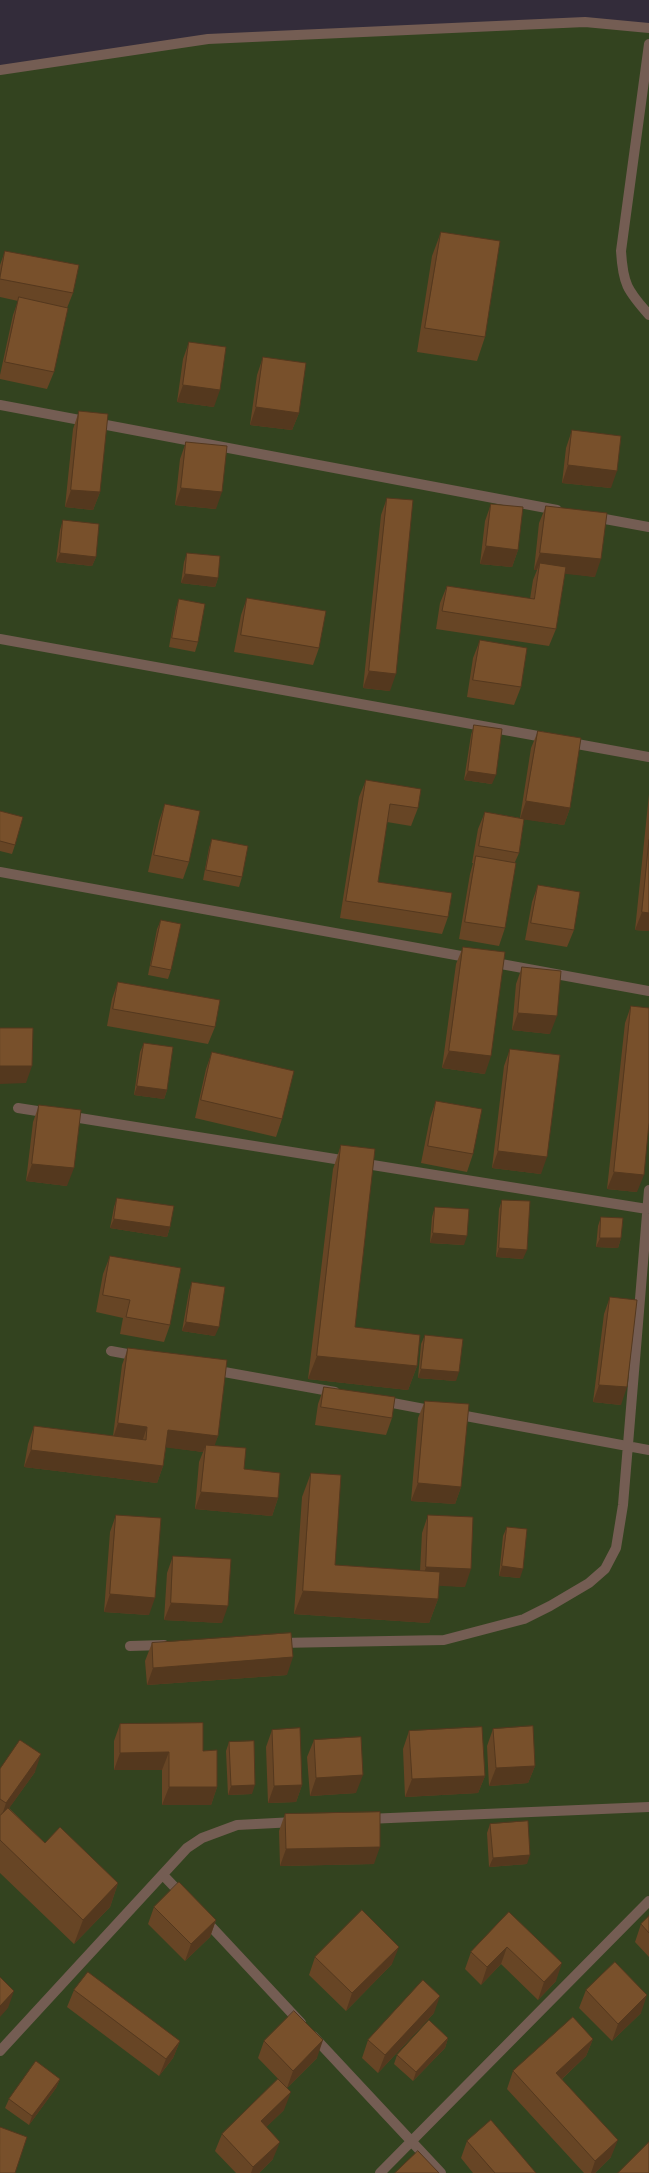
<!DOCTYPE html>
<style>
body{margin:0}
canvas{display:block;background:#332c3a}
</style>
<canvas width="649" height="2173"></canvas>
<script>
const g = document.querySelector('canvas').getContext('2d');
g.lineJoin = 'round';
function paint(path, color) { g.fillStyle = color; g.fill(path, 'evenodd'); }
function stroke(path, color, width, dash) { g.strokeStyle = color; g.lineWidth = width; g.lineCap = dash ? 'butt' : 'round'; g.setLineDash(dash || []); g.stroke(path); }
const green = new Path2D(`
 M585,22L649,28V2173H0V74L208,39Z`);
const service = new Path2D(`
 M649,44L621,251C623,284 627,290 649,315
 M0,70L208,39L585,22L649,28
 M0,405L557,510
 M594,517L649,527
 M0,639L549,738
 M566,742L649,757
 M0,872L472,958
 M490,962L649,991
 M18,1108L50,1113
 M67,1116L647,1209
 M111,1351L138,1356
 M213,1370L335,1392
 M382,1401L435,1411
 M455,1414L649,1450
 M278,1643L444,1640L524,1619L550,1606L589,1583L605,1569L616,1548L623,1505L649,1190
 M130,1646L164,1645
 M367,1819L649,1807
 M163,1875L184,1897
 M204,1919L301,2023
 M313,2036L441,2173
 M0,2051L187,1848L202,1838L237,1825L295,1822
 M380,2173L649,1901`);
const wall = new Path2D(`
 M441,232L485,337L477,361L417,352L432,256Z
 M5,251L73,293L67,308L54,372L47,389L0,379V375L13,315L18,301L0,297V265Z
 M189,342L214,407L177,402L183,359Z
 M263,357L299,413L292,430L250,425L257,375Z
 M79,411L100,492L93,510L65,507L73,429Z
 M572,430L611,488L562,483L566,448Z
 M186,442L216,509L175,505L180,459Z
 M387,498L390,691L363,688L381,515Z
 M491,504L518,550L512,567L480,564L485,521Z
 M546,506L595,577L565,573L556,629L549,646L436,629L440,603L447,586L530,599L533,580L537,570H534L539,523Z
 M63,520L96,557L92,566L56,562L60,530Z
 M187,553L218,578L215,587L181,583L184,562Z
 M247,598L319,648L313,665L234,652L241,615Z
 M179,599L198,642L195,652L169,647L176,608Z
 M480,640L521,687L514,705L467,697L473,658Z
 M474,725L492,784L464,780L471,735Z
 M538,731L570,808L564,825L524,819L519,853L515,862L505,928L499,946L459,939L470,874L473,863H472L478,829L485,812L520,818L531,748Z
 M366,780L418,808L411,826L387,822L378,882L448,917L442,934L340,918L359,797Z
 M649,794V931L635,930Z
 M165,804L189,862L183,879L148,872L159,821Z
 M0,811L15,845L12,854L0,851Z
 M212,839L242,877L239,887L203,880L209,848Z
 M538,885L574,930L567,947L525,940L532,902Z
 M161,920L171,970L168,979L148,975L157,929Z
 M463,947L485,1074L442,1068L456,964Z
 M522,967L550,1034L512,1030L516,984Z
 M118,982L215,1027L208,1044L107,1026L112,999Z
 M631,1006L637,1192L607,1189L625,1023Z
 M144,1043L167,1090L164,1099L134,1095L140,1052Z
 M510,1049L541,1174L492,1168L504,1066Z
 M212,1052L282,1119L276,1137L195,1118L206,1069Z
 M436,1101L473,1154L467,1172L421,1163L430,1118Z
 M39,1105L67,1186L26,1181L33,1122Z
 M341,1145L355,1327L417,1366L408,1390L308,1379L333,1169Z
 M117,1198L170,1227L167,1237L110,1228L114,1207Z
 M502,1200L523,1259L496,1257L499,1209Z
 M435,1207L464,1245L430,1243L432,1217Z
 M601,1217L621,1238L618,1248L596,1247L598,1226Z
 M110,1256L170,1325L164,1342L120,1334L123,1318L96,1312L103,1274Z
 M192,1282L215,1336L182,1331L189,1291Z
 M610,1297L621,1405L593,1402L604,1314Z
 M425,1335L456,1381L418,1378L421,1344Z
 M128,1348L218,1436L214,1445L278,1498L272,1516L195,1509L199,1462L203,1452L166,1447L163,1466L157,1483L24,1467L28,1444L34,1426L113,1436L122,1365Z
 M324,1387L392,1418L386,1435L315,1425L318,1404Z
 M425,1401L461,1487L455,1504L411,1501L418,1418Z
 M311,1473L335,1565L420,1571L422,1533L428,1515L465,1587L439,1585L438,1599L429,1623L294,1614L302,1497Z
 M116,1515L149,1615L104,1612L110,1532Z
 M507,1527L520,1578L499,1576L503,1536Z
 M173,1556L222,1623L164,1620L167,1573Z
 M152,1643L287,1675L147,1685L145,1661Z
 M120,1724L203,1751L217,1787L211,1805H162V1770H114V1741Z
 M493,1729L535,1766L528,1783L489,1786L487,1746Z
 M272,1730L302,1785L296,1802L268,1803L266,1747Z
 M409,1731L485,1776L478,1793L405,1797L403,1749Z
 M314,1740L356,1793L310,1796L307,1757Z
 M229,1742L252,1794L228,1795L226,1751Z
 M0,1769L35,1772L9,1808L45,1843L118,1883L110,1907L74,1944L0,1873Z
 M285,1814L374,1864L280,1866L279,1831Z
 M490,1824L527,1864L489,1867L487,1833Z
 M154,1907L216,1920L210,1937L185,1961L148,1924Z
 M509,1912L556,1981L538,2000L501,1964L481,1985L465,1969L471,1952Z
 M649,1916V1957L635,1942L641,1924Z
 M315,1957L392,1964L346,2011L309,1975Z
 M74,1990L180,2041L173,2058L159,2076L67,2007Z
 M586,1990L641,2013L612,2041L579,2008Z
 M434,2013L378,2073L362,2058L368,2040Z
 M448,2038L445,2048L413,2081L394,2064L397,2055Z
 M593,2039L586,2056L562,2079L611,2157L595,2173H584L507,2089L513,2071Z
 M264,2041L317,2058L287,2088L258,2058Z
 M60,2079L56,2088L29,2125L5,2108L9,2099Z
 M284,2110L266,2127L273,2159L259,2173H236L215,2151L222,2134Z
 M467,2141L536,2173H473L461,2158Z`);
const shadedWall = new Path2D(`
 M183,385L220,390L214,407L177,402Z
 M256,407L299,413L292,430L250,425Z
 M568,465L617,471L611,488L562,483Z
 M181,488L222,492L216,509L175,505Z
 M71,490L100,492L93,510L65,507Z
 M486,546L518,550L512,567L480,564Z
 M60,553L96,557L92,566L56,562Z
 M540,553L601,559L595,577L538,571L540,563L537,570H534Z
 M185,574L218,578L215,587L181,583Z
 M369,671L396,674L390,691L363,688Z
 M468,771L496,775L492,784L464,780Z
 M526,801L570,808L564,825L520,819Z
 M642,912L649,913V931L635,930Z
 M518,1013L557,1016L550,1034L512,1030Z
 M449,1051L491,1056L485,1074L442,1068Z
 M0,1066H32L26,1083L0,1084Z
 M137,1086L167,1090L164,1099L134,1095Z
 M498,1151L547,1157L541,1174L492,1168Z
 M32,1164L74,1168L67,1186L26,1181Z
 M614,1172L644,1175L637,1192L607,1189Z
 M114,1219L170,1227L167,1237L110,1228Z
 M433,1233L467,1236L464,1245L430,1243Z
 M600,1238H621L618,1248L596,1247Z
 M499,1248L527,1250L523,1259L496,1257Z
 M186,1322L219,1327L215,1336L182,1331Z
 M317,1356L417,1366L408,1390L308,1379Z
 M421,1369L459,1372L456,1381L418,1378Z
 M599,1385L627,1387L621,1405L593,1402Z
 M118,1423L147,1427L141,1445L112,1441Z
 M168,1430L218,1436L212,1453L206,1445L203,1452L162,1447Z
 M31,1450L163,1466L157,1483L24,1467Z
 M418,1483L461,1487L455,1504L411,1501Z
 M201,1492L278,1498L272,1516L195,1509Z
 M502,1566L523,1569L520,1578L499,1576Z
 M426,1567L471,1569L465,1587L420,1585Z
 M303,1591L438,1599L429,1623L294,1614Z
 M110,1594L155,1598L149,1615L104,1612Z
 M171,1603L228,1606L222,1623L164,1620Z
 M293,1657L287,1675L147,1685L153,1668Z
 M169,1752L162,1770H114L120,1753Z
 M41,1754L35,1772L0,1821L6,1803Z
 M535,1766L528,1783L489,1786L496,1768Z
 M363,1775L356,1793L310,1796L316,1778Z
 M485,1776L478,1793L405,1797L412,1779Z
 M255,1785L252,1794L228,1795L231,1786Z
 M302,1785L296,1802L268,1803L274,1786Z
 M169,1787H217L211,1805H162Z
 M380,1847L374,1864L280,1866L286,1849Z
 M530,1855L527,1864L489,1867L493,1858Z
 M118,1883L110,1907L74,1944L83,1920Z
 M216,1920L210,1937L185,1961L191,1944Z
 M399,1947L392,1964L346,2011L352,1993Z
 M507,1947L501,1964L481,1985L487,1967Z
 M562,1963L556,1981L538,2000L544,1982Z
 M14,1991L8,2008L0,2017V2006Z
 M647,1995L641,2013L612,2041L618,2024Z
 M440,1996L434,2013L378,2073L385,2055Z
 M448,2038L445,2048L413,2081L416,2072Z
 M593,2039L586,2056L550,2090L556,2073Z
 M323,2040L317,2058L287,2088L293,2071Z
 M180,2041L173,2058L159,2076L166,2059Z
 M60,2079L56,2088L29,2125L32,2116Z
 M291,2092L284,2110L254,2139L261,2121Z
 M618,2140L611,2157L595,2173H591L595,2161Z
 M280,2142L273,2159L259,2173H251L253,2167Z`);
const building = new Path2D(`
 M441,232L500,241L485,337L425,328Z
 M5,251L79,265L73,293L0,279Z
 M19,297L68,308L54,372L5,362Z
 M189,342L226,347L220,390L183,385Z
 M263,357L306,363L299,413L256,407Z
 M79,411L108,414L100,492L71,490Z
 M572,430L621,436L617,471L568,465Z
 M186,442L227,446L222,492L181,488Z
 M387,498L413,500L396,674L369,671Z
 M491,504L523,507L518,550L486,546Z
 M546,506L607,513L601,559L540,553Z
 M63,520L99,524L96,557L60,553Z
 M187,553L220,556L218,578L185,574Z
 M540,563L566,567L556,629L442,611L447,586L534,599Z
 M247,598L326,611L319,648L241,635Z
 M179,599L205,604L198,642L172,638Z
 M480,640L527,648L521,687L473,680Z
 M474,725L502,729L496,775L468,771Z
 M538,731L581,738L570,808L526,801Z
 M366,780L421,789L418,808L390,804L378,882L452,893L448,917L346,901Z
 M165,804L200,811L189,862L154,855Z
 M0,811L23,817L15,845L0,841Z
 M485,812L524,819L519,853L479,846Z
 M212,839L248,846L242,877L206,870Z
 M649,840V913L642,912Z
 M476,856L516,863L505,928L465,922Z
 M538,885L580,892L574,930L531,923Z
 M161,920L181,924L171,970L151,966Z
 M463,947L505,952L491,1056L449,1051Z
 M522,967L561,971L557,1016L518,1013Z
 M118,982L220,1000L215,1027L113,1009Z
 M631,1006L649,1008V1123L644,1175L614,1172Z
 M0,1028H33L32,1066H0Z
 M144,1043L173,1047L167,1090L137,1086Z
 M510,1049L560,1055L547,1157L498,1151Z
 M212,1052L294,1071L282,1119L201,1100Z
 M436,1101L482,1109L473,1154L428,1146Z
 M39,1105L81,1110L74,1168L32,1164Z
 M341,1145L375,1149L355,1327L420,1335L417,1366L317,1356Z
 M117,1198L174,1206L170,1227L114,1219Z
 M502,1200L530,1201L527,1250L499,1248Z
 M435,1207L469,1209L467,1236L433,1233Z
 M601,1217L623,1218L621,1238H600Z
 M110,1256L181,1268L170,1325L126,1317L130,1300L103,1295Z
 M192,1282L225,1287L219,1327L186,1322Z
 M610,1297L637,1300L627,1387L599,1385Z
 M425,1335L463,1339L459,1372L421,1369Z
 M128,1348L227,1360L218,1436L168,1430L163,1466L31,1450L34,1426L146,1440L147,1427L118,1423Z
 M324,1387L395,1397L392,1418L321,1407Z
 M425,1401L469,1404L461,1487L418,1483Z
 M206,1445L246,1448L244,1469L280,1473L278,1498L201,1492Z
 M311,1473L341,1475L335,1565L440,1572L438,1599L303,1591Z
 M116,1515L161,1518L155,1598L110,1594Z
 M428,1515L473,1517L471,1569L426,1567Z
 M507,1527L527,1529L523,1569L502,1566Z
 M173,1556L231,1559L228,1606L171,1603Z
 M291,1633L293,1657L153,1668L152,1643Z
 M203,1723V1751L217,1750V1787H169V1752L120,1753V1724Z
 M533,1726L535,1766L496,1768L493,1729Z
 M482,1727L485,1776L412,1779L409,1731Z
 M300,1728L302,1785L274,1786L272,1730Z
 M361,1737L363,1775L316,1778L314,1740Z
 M20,1740L41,1754L6,1803L0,1799V1769Z
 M254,1741L255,1785L231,1786L229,1742Z
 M8,1808L45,1843L60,1827L118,1883L83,1920L0,1840V1816Z
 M380,1812V1847L286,1849L285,1814Z
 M528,1821L530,1855L493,1858L490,1824Z
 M179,1882L216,1920L191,1944L154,1907Z
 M362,1910L399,1947L352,1993L315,1957Z
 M509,1912L562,1963L544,1982L507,1947L487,1967L471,1952Z
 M649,1916V1933L641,1924Z
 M615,1962L647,1995L618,2024L586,1990Z
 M88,1972L180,2041L166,2059L74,1990Z
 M0,1977L14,1991L0,2006Z
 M423,1980L440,1996L385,2055L368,2040Z
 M294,2011L323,2040L293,2071L264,2041Z
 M573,2017L593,2039L556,2073L618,2140L595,2161L513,2071Z
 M429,2020L448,2038L416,2072L397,2055Z
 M36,2061L60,2079L32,2116L9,2099Z
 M278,2079L291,2092L261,2121L280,2142L253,2167L222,2134Z
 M491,2120L536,2173H495L467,2141Z
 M0,2127L27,2137L15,2173H0Z
 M649,2142V2173H618Z
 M418,2151L439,2173H395Z`);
paint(green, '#33431f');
stroke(service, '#745d53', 10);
paint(wall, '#674525');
paint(shadedWall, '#54381e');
paint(building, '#78502b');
stroke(building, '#54381e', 1);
</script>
